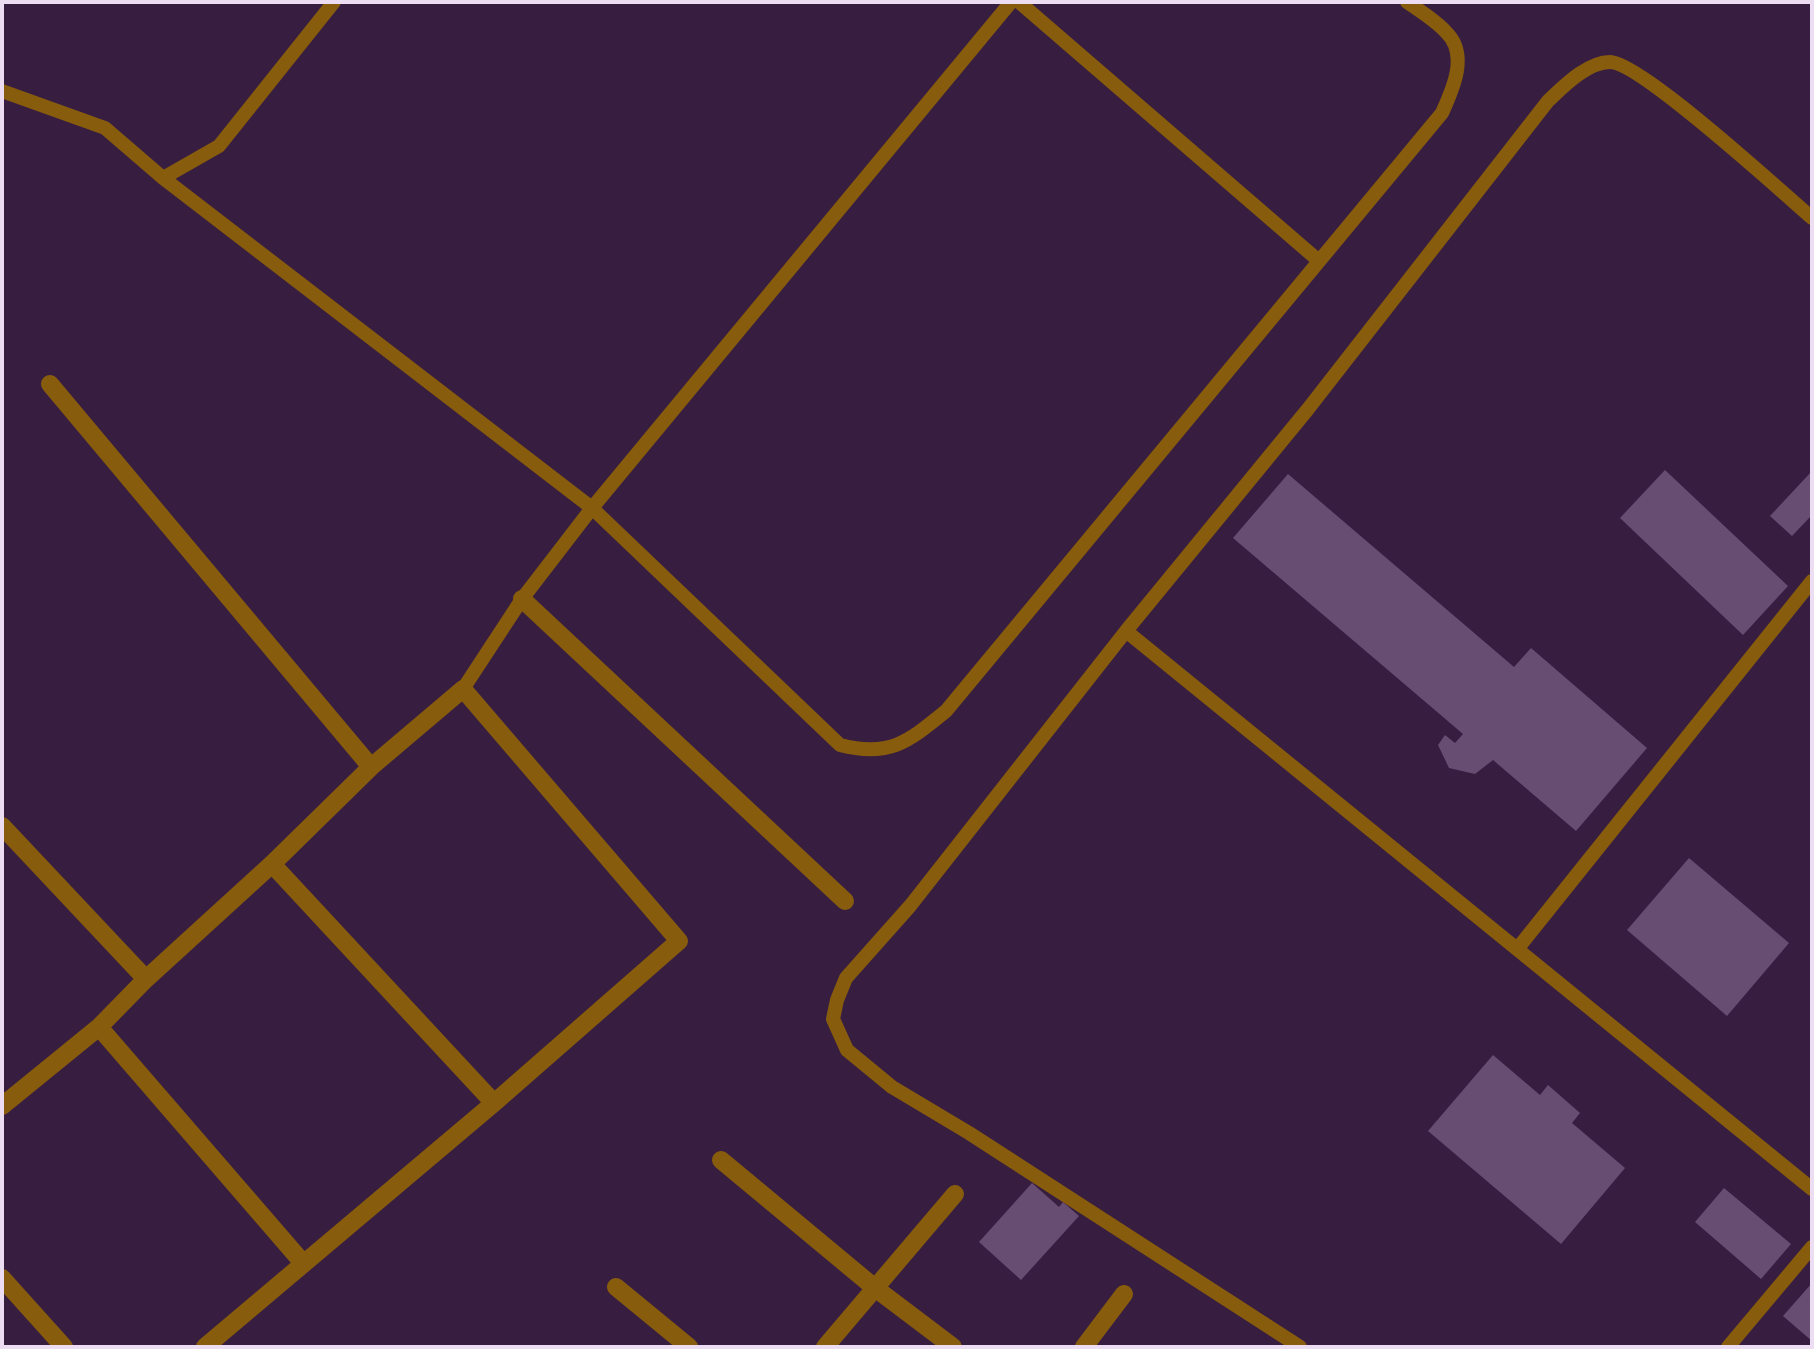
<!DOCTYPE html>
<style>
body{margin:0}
#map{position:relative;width:1814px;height:1349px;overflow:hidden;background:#371e40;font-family:"Noto Serif",serif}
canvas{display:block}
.frame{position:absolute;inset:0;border:4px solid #edddf3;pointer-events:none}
</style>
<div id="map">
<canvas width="1814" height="1349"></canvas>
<div class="frame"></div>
</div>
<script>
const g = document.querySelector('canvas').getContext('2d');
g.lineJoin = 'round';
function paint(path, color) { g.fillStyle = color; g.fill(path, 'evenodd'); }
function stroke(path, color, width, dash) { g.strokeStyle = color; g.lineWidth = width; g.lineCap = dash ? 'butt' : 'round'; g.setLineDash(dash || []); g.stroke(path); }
const building = new Path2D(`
 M1665,470L1788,586L1743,635L1620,518Z
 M1812,471V515L1792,536L1770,516Z
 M1288,474L1514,667L1531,648L1647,748L1576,831L1493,760L1475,774L1449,768L1438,745L1445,735L1455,743L1463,734L1233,538Z
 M1689,858L1789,943L1727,1016L1627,930Z
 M1493,1055L1540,1095L1548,1085L1580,1113L1572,1123L1625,1168L1561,1244L1428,1131Z
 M1032,1183L1059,1207L1063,1202L1079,1216L1021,1280L979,1242Z
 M1724,1188L1791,1244L1761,1279L1695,1222Z
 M1812,1283V1341L1783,1316Z`);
const service = new Path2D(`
 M1019,2L1319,261
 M2,91L105,128L163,178L592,508L840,745C890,758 909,741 946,711L1442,113C1453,89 1469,54 1446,32C1435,20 1420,11 1407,2
 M163,178L219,146L334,2
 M1812,218C1781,191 1640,62 1610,62C1587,62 1563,87 1548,101L1308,409L1126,631L1812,1189
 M1126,631L910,906L846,978L837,1000L833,1019L847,1050L892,1087L969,1133L1300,1347
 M463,689L522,599L592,508L1011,2
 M1518,948L1812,581
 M1728,1347L1812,1247`);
const minor = new Path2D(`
 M50,384L371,767
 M522,599L845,901
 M2,826L146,979
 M272,864L494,1103
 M99,1027L303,1263
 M2,1106L99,1027L146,979L272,864L371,767L463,689L679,941L494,1103L205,1347
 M721,1160L875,1288L953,1347
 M2,1278L64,1347
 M616,1287L689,1347
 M825,1347L955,1194
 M1084,1347L1124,1294`);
paint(building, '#684d73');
stroke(service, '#875c0c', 14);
stroke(minor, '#875c0c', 18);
</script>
